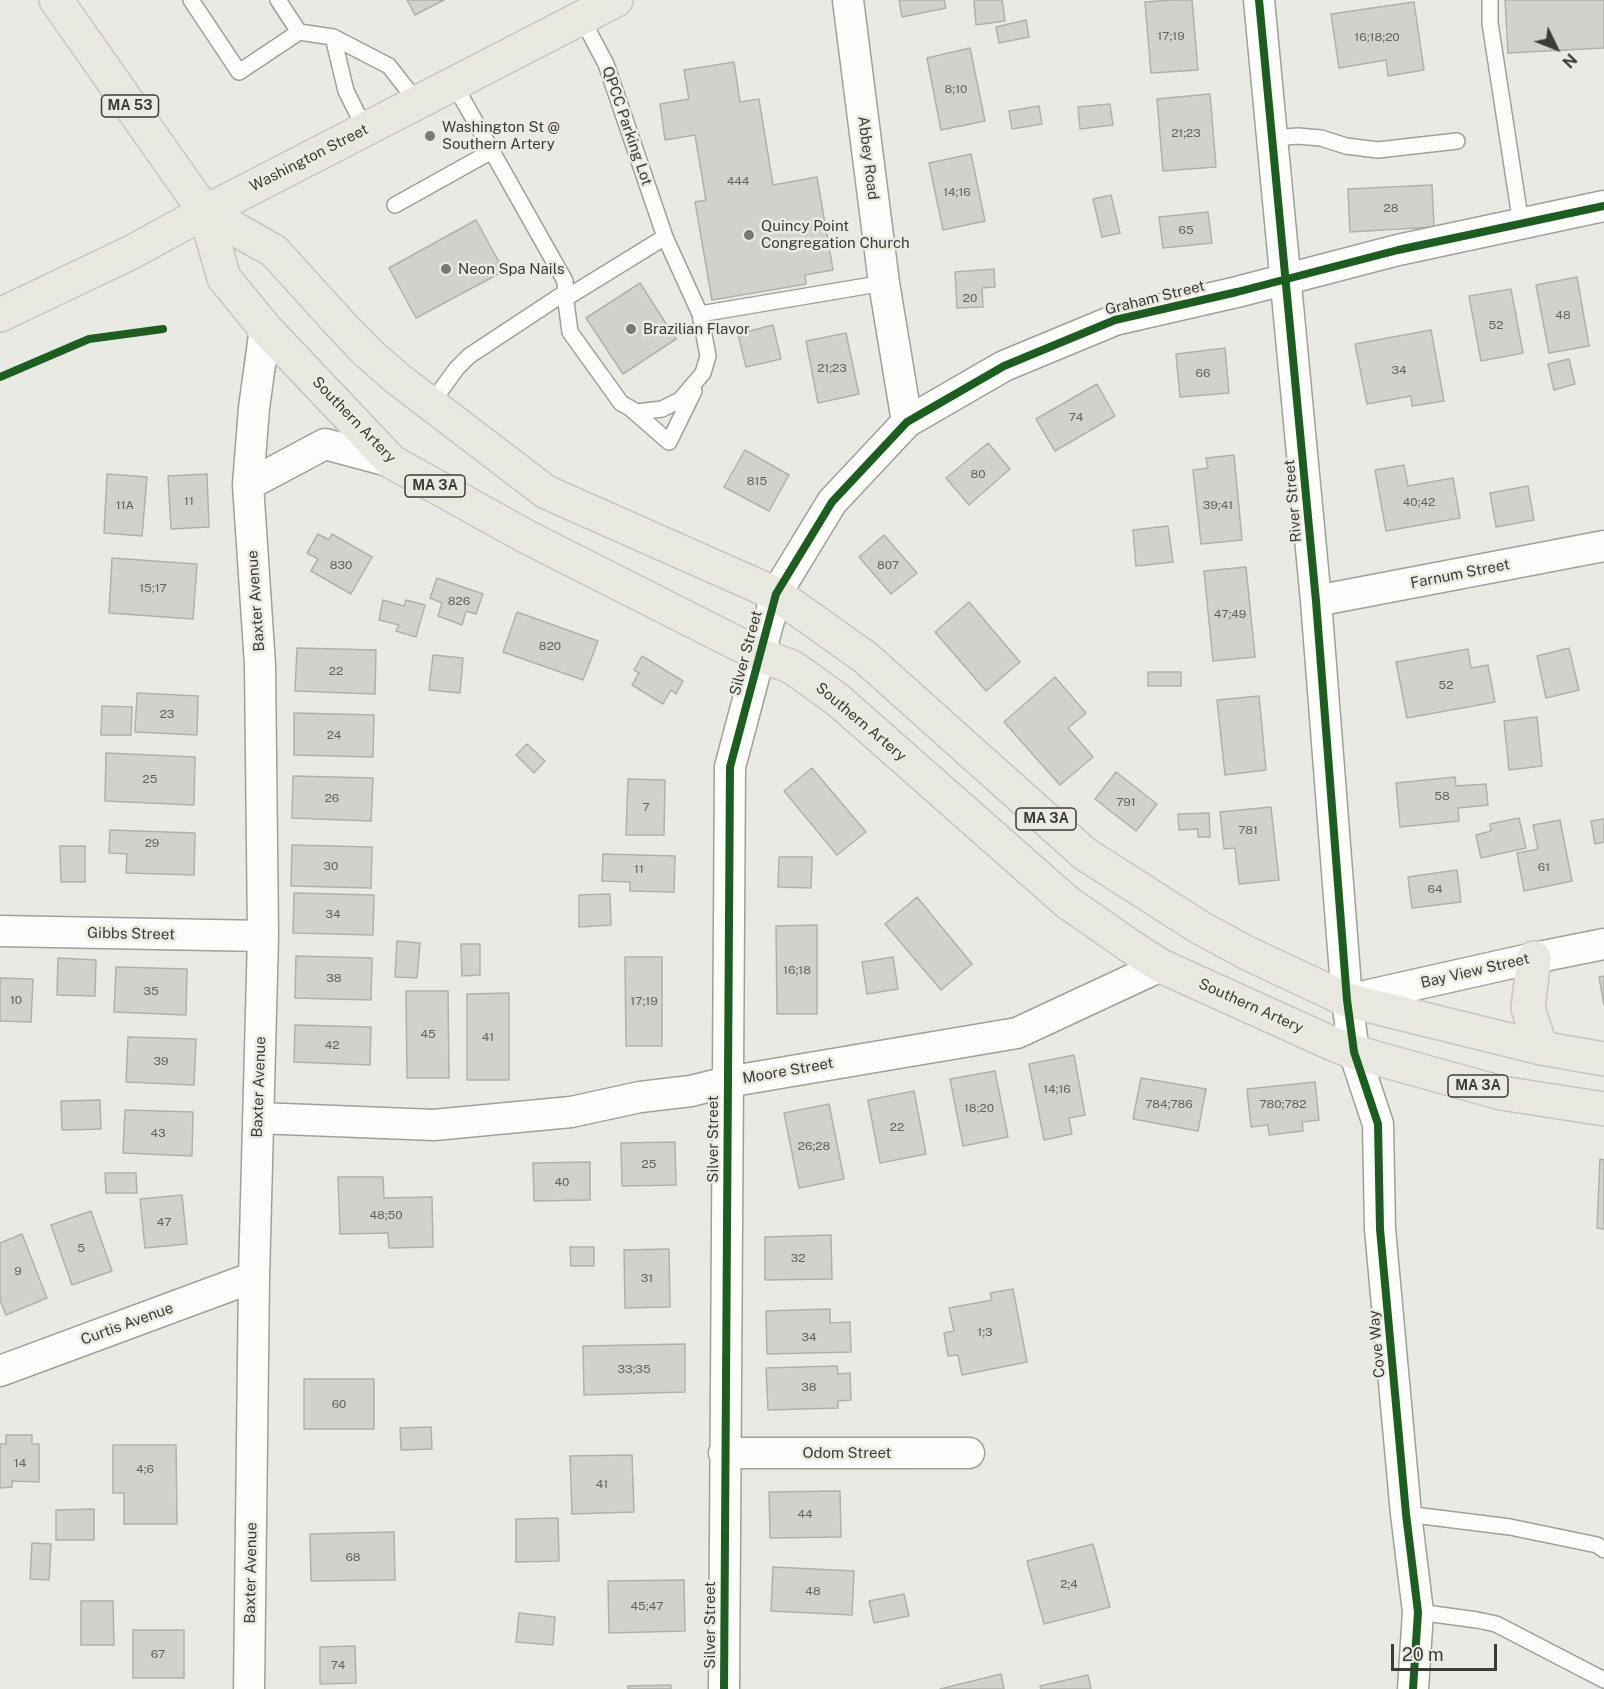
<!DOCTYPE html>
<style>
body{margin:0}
#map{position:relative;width:1604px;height:1689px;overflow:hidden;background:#eaeae5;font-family:"Public Sans",sans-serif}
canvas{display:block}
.north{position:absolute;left:1526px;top:18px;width:60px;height:60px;-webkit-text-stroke:4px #ecebe3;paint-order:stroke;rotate:133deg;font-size:16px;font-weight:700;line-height:24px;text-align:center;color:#3b3b38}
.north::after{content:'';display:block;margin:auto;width:21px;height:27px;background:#3b3b38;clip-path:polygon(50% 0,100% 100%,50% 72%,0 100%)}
.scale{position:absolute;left:1391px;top:1644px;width:106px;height:27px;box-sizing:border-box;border:3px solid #3b3b38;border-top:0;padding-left:8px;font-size:18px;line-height:21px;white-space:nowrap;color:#3b3b38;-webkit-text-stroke:4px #ecebe3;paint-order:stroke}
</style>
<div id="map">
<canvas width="1604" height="1689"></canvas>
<div class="north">N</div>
<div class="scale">20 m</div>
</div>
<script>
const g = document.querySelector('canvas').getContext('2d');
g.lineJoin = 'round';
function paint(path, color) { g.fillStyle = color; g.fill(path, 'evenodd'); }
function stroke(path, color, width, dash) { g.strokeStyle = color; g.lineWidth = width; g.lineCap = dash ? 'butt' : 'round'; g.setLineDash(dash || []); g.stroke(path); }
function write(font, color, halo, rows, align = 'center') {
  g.font = font + ' "Public Sans",sans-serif'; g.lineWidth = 5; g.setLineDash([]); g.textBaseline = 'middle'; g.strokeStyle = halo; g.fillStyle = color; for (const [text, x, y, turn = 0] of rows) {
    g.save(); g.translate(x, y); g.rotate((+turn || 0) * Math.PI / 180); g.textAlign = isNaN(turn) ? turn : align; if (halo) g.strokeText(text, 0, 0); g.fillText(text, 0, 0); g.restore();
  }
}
const building = new Path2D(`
 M407,0H444L415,15Z
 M899,0H944L946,8L902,17Z
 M974,0H1002L1005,21L976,25Z
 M1171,0H1192L1198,70L1151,73L1145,2Z
 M1505,0H1604V48L1508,53Z
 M1414,2L1424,70L1388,76L1386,60L1339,68L1331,14Z
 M1026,20L1029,37L999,43L996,27Z
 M970,48L985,121L941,130L927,58Z
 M734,62L740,102L759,99L773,185L817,177L833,270L805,275L806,284L712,300L695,202L706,200L695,135L665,140L660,104L689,99L684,70Z
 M1210,94L1216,167L1163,171L1157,99Z
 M1110,104L1113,125L1080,129L1078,107Z
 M1039,106L1042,124L1012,129L1009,111Z
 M971,154L985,221L943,230L929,163Z
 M1432,185L1434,227L1350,232L1348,189Z
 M1111,195L1120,233L1102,237L1093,199Z
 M1208,212L1212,243L1163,248L1159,217Z
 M476,220L504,271L416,318L389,268Z
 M994,269L995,287L982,288L983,307L957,308L955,272Z
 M1577,277L1589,346L1549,353L1536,285Z
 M640,283L676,339L623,374L586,318Z
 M1511,289L1523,353L1481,361L1469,296Z
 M773,325L781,359L746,367L738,334Z
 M1431,330L1444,401L1412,406L1411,396L1367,404L1355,344Z
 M846,333L859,394L818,403L806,341Z
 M1225,348L1229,393L1180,397L1176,354Z
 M1569,359L1575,384L1554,390L1548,364Z
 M1097,384L1115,416L1055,451L1036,419Z
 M988,443L1010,469L969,505L946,478Z
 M745,450L789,475L769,511L724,487Z
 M1234,455L1242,540L1201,544L1193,470L1208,468L1206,458Z
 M1404,465L1408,486L1453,478L1460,518L1386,531L1375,470Z
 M107,474L147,477L142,536L104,533Z
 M207,474L209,527L171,529L168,476Z
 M1528,486L1534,520L1496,527L1490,493Z
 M1168,526L1173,562L1136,566L1133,530Z
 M318,534L329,540L332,534L372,557L351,594L311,571L318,559L307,553Z
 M884,535L917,573L891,594L859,557Z
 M112,558L197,564L193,619L109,613Z
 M1246,567L1255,657L1213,661L1204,571Z
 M437,578L483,594L476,614L466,611L462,625L438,616L442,603L430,598Z
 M383,600L404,606L406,600L425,605L416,637L396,631L399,625L379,620Z
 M969,602L1020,662L986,691L935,632Z
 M517,612L598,641L583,680L503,652Z
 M297,648L376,650L375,694L295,691Z
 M1569,648L1579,690L1546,698L1537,656Z
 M1468,649L1471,668L1488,665L1495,702L1407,718L1396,662Z
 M433,655L463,658L460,693L429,690Z
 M642,656L683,681L676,694L671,690L663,704L632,685L639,673L634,670Z
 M1148,672H1181V686H1148Z
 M1055,677L1086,713L1068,728L1093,757L1060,785L1004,722Z
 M137,693L198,696L197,735L135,732Z
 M1259,696L1266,770L1225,775L1217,700Z
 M102,706L132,707L131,735H101Z
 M294,713L374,715L373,757L294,755Z
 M1537,717L1542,766L1509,770L1504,721Z
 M527,744L545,761L534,773L516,755Z
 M106,753L195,757L194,805L105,801Z
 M812,768L866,832L837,855L784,791Z
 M1116,772L1157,804L1136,831L1095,799Z
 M293,776L373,778L371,821L292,818Z
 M1455,777L1456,786L1486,784L1488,805L1458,808L1459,821L1400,827L1396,783Z
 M628,779L665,780L664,835H626Z
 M1271,807L1279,880L1239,884L1235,848L1224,849L1220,812Z
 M1209,813L1210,837H1198V829L1179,830L1178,814Z
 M1519,818L1526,848L1481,858L1476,835L1491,831L1490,824Z
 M1604,819V842L1595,844L1591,821Z
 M1560,820L1572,881L1524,891L1517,853L1538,849L1533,825Z
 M110,830L195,833L194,875L126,873L127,854L109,853Z
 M292,845L372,847L371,888L291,886Z
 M60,846H85V882H61Z
 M603,854L675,856L674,892L630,891V882L602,881Z
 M779,857H812L811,888L778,887Z
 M1457,870L1461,902L1412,908L1408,877Z
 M294,893L374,895L373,935L293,933Z
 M610,894L611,925L579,927V895Z
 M917,897L972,964L941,990L885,924Z
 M817,925V1014H777L776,926Z
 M397,941L420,943L417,978L395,977Z
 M461,944H480V975L462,976Z
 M296,956L372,958L371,1000L295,998Z
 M625,957H662V1046H626Z
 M893,957L898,989L867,994L862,962Z
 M58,958L96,960L95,996L57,995Z
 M116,967L187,969L186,1015L114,1012Z
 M1604,976V1005L1599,977Z
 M0,978L33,979L31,1022L0,1021Z
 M406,991H448L449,1078H407Z
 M509,993V1080H467V994Z
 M295,1025L371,1027L370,1065L294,1062Z
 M128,1037L196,1039L194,1085L126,1082Z
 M1074,1055L1085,1115L1069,1118L1072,1134L1044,1140L1029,1064Z
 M995,1071L1008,1137L963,1146L950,1079Z
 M1141,1078L1206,1089L1198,1131L1133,1119Z
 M1315,1082L1319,1120L1302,1122L1303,1131L1269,1135L1268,1125L1251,1127L1247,1089Z
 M914,1091L926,1154L880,1163L868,1100Z
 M100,1100L101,1129L62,1130L61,1101Z
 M829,1104L844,1179L799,1188L784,1113Z
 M125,1110L193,1112L192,1156L123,1153Z
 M675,1142L676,1185L622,1186L621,1143Z
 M1600,1159L1604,1160V1229L1597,1228Z
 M590,1162V1200L534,1201L533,1163Z
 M105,1173H136L137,1193H106Z
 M338,1177H383L384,1198L432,1197L433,1247L389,1248L388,1233L340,1234Z
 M182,1195L187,1244L145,1248L140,1199Z
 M91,1211L112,1271L72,1285L51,1225Z
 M22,1234L47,1298L6,1315L0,1300V1243Z
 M831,1235L832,1279L765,1280V1237Z
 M570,1247H594V1266H571Z
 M669,1249L670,1307L625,1308L624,1250Z
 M1013,1289L1027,1362L962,1375L958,1355L948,1356L944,1333L954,1331L949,1308L992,1300L990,1293Z
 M830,1309V1323L850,1322L851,1352L767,1354L766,1311Z
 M685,1344V1392L584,1395L583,1346Z
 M837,1366L838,1374L850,1373L851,1400L838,1401V1408L768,1410L766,1368Z
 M304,1379H374V1429H304Z
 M431,1427L432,1449L401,1450L400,1428Z
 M6,1435H32V1444H39V1482L12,1481V1487L0,1488V1444H6Z
 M113,1445H176L177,1524H124V1493H113Z
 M632,1455L634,1512L572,1514L570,1456Z
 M840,1491L841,1537L770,1538L769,1492Z
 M94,1509V1540H56V1510Z
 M558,1518L559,1561L516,1562V1519Z
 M394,1532L395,1580L311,1581L310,1534Z
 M32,1543L51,1544L49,1580L30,1579Z
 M1093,1544L1110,1607L1044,1624L1027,1561Z
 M773,1567L854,1571L852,1615L771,1611Z
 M684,1580L685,1631L609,1633L608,1581Z
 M904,1594L909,1616L874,1623L869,1601Z
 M81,1601H113L114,1645H81Z
 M519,1613L555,1617L553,1645L516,1642Z
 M133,1630H184V1678H133Z
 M355,1646L356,1683L320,1684V1647Z
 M1001,1674L1004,1689H940Z
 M1088,1675L1091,1689H1041L1040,1686Z
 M671,1685V1689H628V1686Z`);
const service = new Path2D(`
 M191,0L239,72L299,32L333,37L389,66L417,102
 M278,0L299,32
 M1490,0V23L1521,224
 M333,37L346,91L365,129
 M454,84L565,281L566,302L570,332L621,403L637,412L662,409L680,400L703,373L708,356L700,314L665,237L606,64L581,17
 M1273,138L1298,136L1321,138L1346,146L1378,150L1457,141
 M395,205L492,151
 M566,298L665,237
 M700,314L884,283
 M430,405L457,368L469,356L566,292
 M630,408L669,442L694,391
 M1406,1514L1510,1527L1597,1545L1604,1550
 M1418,1612L1477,1620L1496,1624L1604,1680`);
const minor = new Path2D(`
 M848,0L884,283L907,422
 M1259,0L1316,601L1347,1000L1354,1052L1378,1124L1380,1229L1406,1514L1418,1612L1413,1689
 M248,485L325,444L392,462
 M1316,601L1604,546
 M0,931L263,936
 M1347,1000L1534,958L1604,944
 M258,1118L434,1125L571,1112L640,1097L691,1091L727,1082L1017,1033L1161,966
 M0,1371L254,1277
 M724,1453H969
 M249,1689L254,1277L263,936L260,665L248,485L254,408L265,328
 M724,1689L730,767L776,594L832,502L907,422L1004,366L1115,320L1237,292L1398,250L1604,206`);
const primary = new Path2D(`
 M56,0L205,212L224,278L265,328L392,462L527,537L760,655L792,667L838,700L1067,902L1130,946L1161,966L1333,1044L1354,1052L1501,1093L1604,1109
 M205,212L274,251L343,327L367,352L398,379L546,492L776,594L866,658L1085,854L1199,927L1247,953L1347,1000L1541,1048L1604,1059
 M0,315L132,252L205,212L616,0
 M1534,958L1528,1008L1541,1048`);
const cycleway = new Path2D(`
 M1259,0L1316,601L1347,1000L1354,1052L1378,1124L1380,1229L1406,1514L1418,1612L1413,1689
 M0,377L89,339L163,329
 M724,1689L730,767L776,594L832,502L907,422L1004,366L1115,320L1237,292L1398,250L1604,206`);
const markers = [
 [430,136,6,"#787875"],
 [749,235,6,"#787875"],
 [446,269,6,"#787875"],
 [631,329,6,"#787875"]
];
const numberNames = [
 ["17;19",1171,36],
 ["16;18;20",1377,37],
 ["8;10",956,89],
 ["21;23",1186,133],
 ["444",738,181],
 ["14;16",957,192],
 ["28",1391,208],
 ["65",1186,230],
 ["20",970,298],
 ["48",1563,315],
 ["52",1496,325],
 ["21;23",832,368],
 ["34",1399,370],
 ["66",1203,373],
 ["74",1076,417],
 ["80",978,474],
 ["815",757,481],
 ["11",189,501],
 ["40;42",1419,502],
 ["11A",125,505],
 ["39;41",1218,505],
 ["830",341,565],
 ["807",888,565],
 ["15;17",153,588],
 ["826",459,601],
 ["47;49",1230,614],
 ["820",550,646],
 ["22",336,671],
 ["52",1446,685],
 ["23",167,714],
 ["24",334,735],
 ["25",150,779],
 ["58",1442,796],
 ["26",332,798],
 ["791",1126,802],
 ["7",646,807],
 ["781",1248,830],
 ["29",152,843],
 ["30",331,866],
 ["61",1544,867],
 ["11",639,869],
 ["64",1435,889],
 ["34",333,914],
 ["16;18",797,970],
 ["38",334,978],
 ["35",151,991],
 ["10",16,1000],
 ["17;19",644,1001],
 ["45",428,1034],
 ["41",488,1037],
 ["42",332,1045],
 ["39",161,1061],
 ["14;16",1057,1089],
 ["784;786",1169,1104],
 ["780;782",1283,1104],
 ["18;20",979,1108],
 ["22",897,1127],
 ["43",158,1133],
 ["26;28",814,1146],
 ["25",649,1164],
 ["40",562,1182],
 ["48;50",386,1215],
 ["47",164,1222],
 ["5",81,1248],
 ["32",798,1258],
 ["9",18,1271],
 ["31",647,1278],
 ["1;3",985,1332],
 ["34",809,1337],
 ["33;35",634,1369],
 ["38",809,1387],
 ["60",339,1404],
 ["14",20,1463],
 ["4;6",145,1469],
 ["41",602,1484],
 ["44",805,1514],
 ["68",353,1557],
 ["2;4",1069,1584],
 ["48",813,1591],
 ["45;47",647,1606],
 ["67",158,1654],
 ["74",338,1665]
];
const shields = [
 [130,106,57],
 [435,486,60],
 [1046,819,60],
 [1478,1086,60]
];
const shieldNames = [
 ["MA 53",130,106],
 ["MA 3A",435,486],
 ["MA 3A",1046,819],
 ["MA 3A",1478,1086]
];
const streetNames = [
 ["QPCC Parking Lot",627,126,71],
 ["Washington Street",309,158,-27],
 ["Abbey Road",868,158,83],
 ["Graham Street",1155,298,-14],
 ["Southern Artery",354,420,46],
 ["River Street",1293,501,-95],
 ["Farnum Street",1460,574,-11],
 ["Baxter Avenue",256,601,-94],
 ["Silver Street",746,653,-75],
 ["Southern Artery",861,722,40],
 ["Gibbs Street",131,934,1],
 ["Bay View Street",1475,971,-13],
 ["Southern Artery",1251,1006,24],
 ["Moore Street",788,1071,-10],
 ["Baxter Avenue",259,1087,-88],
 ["Silver Street",713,1139,-90],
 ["Curtis Avenue",127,1324,-20],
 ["Cove Way",1377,1344,-95],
 ["Odom Street",847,1453],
 ["Baxter Avenue",251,1573,-89],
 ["Silver Street",710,1625,-90]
];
const poiNames = [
 ["Washington St @",442,127],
 ["Southern Artery",442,144],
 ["Quincy Point",761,226],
 ["Congregation Church",761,243],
 ["Neon Spa Nails",458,269],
 ["Brazilian Flavor",643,329]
];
paint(building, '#d1d1cd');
stroke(building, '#b0b0ad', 1.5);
stroke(service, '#9f9f9b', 18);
stroke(minor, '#9f9f9b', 33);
stroke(primary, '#c5c5c2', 36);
stroke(service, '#fcfcfb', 15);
stroke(minor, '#fcfcfb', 30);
stroke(primary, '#e8e7e0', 33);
stroke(cycleway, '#1b5e20', 8);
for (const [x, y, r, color] of markers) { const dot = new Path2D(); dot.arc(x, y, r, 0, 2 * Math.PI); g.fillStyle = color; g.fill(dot); stroke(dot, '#ecebe3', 2); }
write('12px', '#62625f', null, numberNames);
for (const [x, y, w] of shields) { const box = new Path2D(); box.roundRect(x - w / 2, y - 11, w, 22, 4.5); g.fillStyle = '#ecebe3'; g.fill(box); stroke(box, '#3b3b38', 1.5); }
write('bold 14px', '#3b3b38', null, shieldNames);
write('15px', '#3b3b38', '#ecebe3', streetNames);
write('15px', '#3b3b38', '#ecebe3', poiNames, 'left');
</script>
